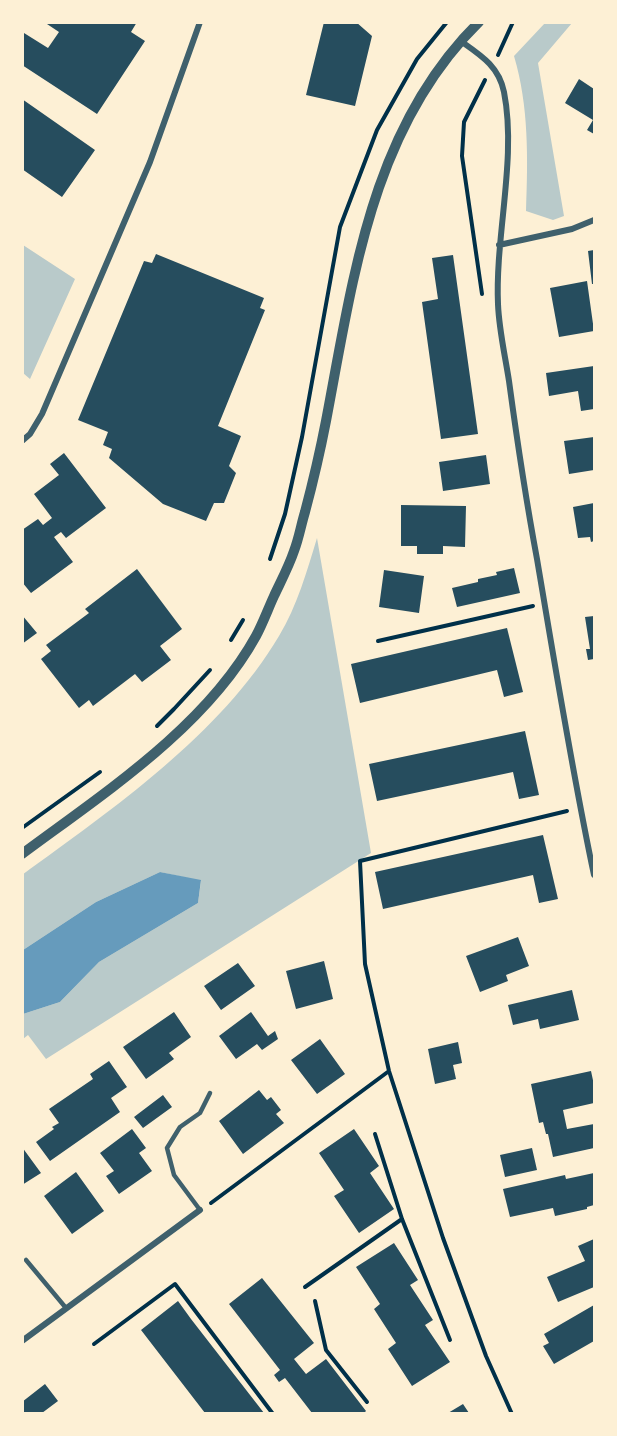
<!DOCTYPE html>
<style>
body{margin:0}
#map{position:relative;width:617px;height:1436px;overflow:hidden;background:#fdf0d5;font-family:"Alegreya Sans",sans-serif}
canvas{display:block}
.frame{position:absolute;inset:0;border:24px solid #fdf0d5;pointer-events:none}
</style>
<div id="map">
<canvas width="617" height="1436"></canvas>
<div class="frame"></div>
</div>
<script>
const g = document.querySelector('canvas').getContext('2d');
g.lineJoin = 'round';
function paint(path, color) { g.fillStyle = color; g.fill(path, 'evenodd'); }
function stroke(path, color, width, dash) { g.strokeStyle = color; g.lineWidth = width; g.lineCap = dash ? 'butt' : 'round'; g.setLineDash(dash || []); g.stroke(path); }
const green = new Path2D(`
 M545,23H572L538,63L564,216L553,220L526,211C528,160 529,106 514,56Z
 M23,245L75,279L30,379L23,373Z
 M317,538L371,853L46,1059L28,1035L23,1039V1014L60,1002L99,962L198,903L201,881L160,872L96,902L23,950L22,875C113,809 221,734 279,636C297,606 307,571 317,538Z`);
const water = new Path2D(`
 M160,872L201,880L198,903L99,962L60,1002L23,1014V950L96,902Z`);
const building = new Path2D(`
 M44,22H137L131,32L145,41L97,114L22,65V35L24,33L48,48L59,32Z
 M324,22H356L372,36L355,106L306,95Z
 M579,79L594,89V134L587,130L593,120L565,103Z
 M22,99L95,150L62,197L22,169Z
 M594,250V284H592L588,251Z
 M156,254L264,298L260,308L265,310L218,426L241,436L229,466L236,473L224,503H214L206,521L163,504L109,458L112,449L103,445L108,432L78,420L144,261L152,263Z
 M453,255L478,434L441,439L422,302L438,299L432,258Z
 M587,281L594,331L559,337L550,288Z
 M594,366V409L581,411L578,391L549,396L546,373Z
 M594,437V470L569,474L564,441Z
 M64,453L106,508L66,538L61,532L54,537L73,562L31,593L22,582V530L38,519L43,525L52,518L34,494L59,475L50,464Z
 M486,455L490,484L443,491L439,462Z
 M594,503V541L591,542L590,537L578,538L573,507Z
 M401,505L466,506L465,547L443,546V554H417V546H401Z
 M514,568L520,593L457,607L452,588L478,582V579L497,575L496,572Z
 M137,569L182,629L160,646L171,660L142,682L135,674L93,706L89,700L79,708L41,659L51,651L46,645L89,613L85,609Z
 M384,570L424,576L419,613L379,607Z
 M22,615L37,633L22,644Z
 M594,616V659L588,660L586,649H590L585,617Z
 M507,628L523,692L504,697L497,670L360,703L351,664Z
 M525,731L539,795L519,799L513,772L377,801L369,764Z
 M543,835L558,899L539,903L533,875L383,909L375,872Z
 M518,937L529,966L506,975L508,981L480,992L466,956Z
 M324,961L333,999L296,1009L286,971Z
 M238,963L255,986L221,1010L204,986Z
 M572,990L579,1020L540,1029L538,1019L513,1025L508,1005Z
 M174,1012L191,1037L169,1053L174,1059L146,1079L123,1047Z
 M251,1012L268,1036L275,1031L278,1039L262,1050L257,1044L236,1059L219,1036Z
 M320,1039L345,1074L317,1094L291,1060Z
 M458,1042L462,1063L453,1065L456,1079L435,1084L428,1049Z
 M109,1061L127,1087L111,1098L120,1112L50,1161L36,1142L54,1129L52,1127L59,1123L49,1109L93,1079L90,1074Z
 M591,1071L594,1085V1103L563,1110L567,1129L594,1124V1148L553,1157L548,1134H546L543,1122L539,1123L531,1084Z
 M259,1090L267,1100L271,1097L281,1110L276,1114L284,1123L243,1154L219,1121Z
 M163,1095L172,1107L143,1128L134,1117Z
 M132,1129L146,1148L139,1153L152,1171L119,1194L106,1176L114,1171L100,1153Z
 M354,1129L379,1166L370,1173L394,1209L359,1233L334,1196L344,1190L319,1153Z
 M22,1147L41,1173L22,1185Z
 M532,1148L537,1170L505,1177L500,1155Z
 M76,1172L104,1211L72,1234L44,1196Z
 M594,1173V1205L587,1207V1209L555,1216L553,1208L510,1217L503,1189L565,1175L566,1179Z
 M594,1239V1287L558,1302L547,1277L585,1261L578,1246Z
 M394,1243L418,1280L410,1285L433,1320L425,1325L450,1362L412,1386L388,1349L396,1343L374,1309L380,1304L356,1267Z
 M262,1278L314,1343L294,1359L306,1374L326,1359L366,1411L364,1413H312L285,1378L279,1382L274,1375L280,1370L229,1304Z
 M178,1301L191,1319L264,1413H205L141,1330Z
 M594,1305V1341L554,1364L543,1346L549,1343L544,1334Z
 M45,1384L58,1401L42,1413H22V1402Z
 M463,1404L469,1413H448Z`);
const path = new Path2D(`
 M498,55L513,22
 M482,294L462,156L464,122L485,80
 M270,559L285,514L302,437L340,227L377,130L417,59L447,22
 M231,640L243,620
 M378,641L533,606
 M157,726L174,709L210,670
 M22,828L100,772
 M375,1134L402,1219L450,1340
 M211,1203L389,1071
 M305,1287L402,1219
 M315,1301L326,1350L367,1402
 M94,1344L175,1284L273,1414
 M512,1414L486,1356L443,1238L389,1071L365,964L360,861L567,811`);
const service = new Path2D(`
 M200,1210L174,1175L167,1148L180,1127L200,1113L210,1093
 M26,1260L66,1308`);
const minor = new Path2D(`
 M462,42C482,56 499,67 504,92C517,158 495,236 498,304C499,330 505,355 509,381C517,440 526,500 537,559C555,665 572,771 594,875
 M499,245L572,229L594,220
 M22,441L30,434L42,414L150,162L200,22
 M22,1341L200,1210`);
const tertiary = new Path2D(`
 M22,854C104,793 206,727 256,636C263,623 268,609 274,596C281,581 289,566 294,551C299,538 301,525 305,512C313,482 320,452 326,421C353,280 371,128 479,22`);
paint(green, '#b9caca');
paint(water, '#669bbc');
paint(building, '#264d5e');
stroke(path, '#003049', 4);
stroke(service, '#3f606c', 4.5);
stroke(minor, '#3f606c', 6);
stroke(tertiary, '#3f606c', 10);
</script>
